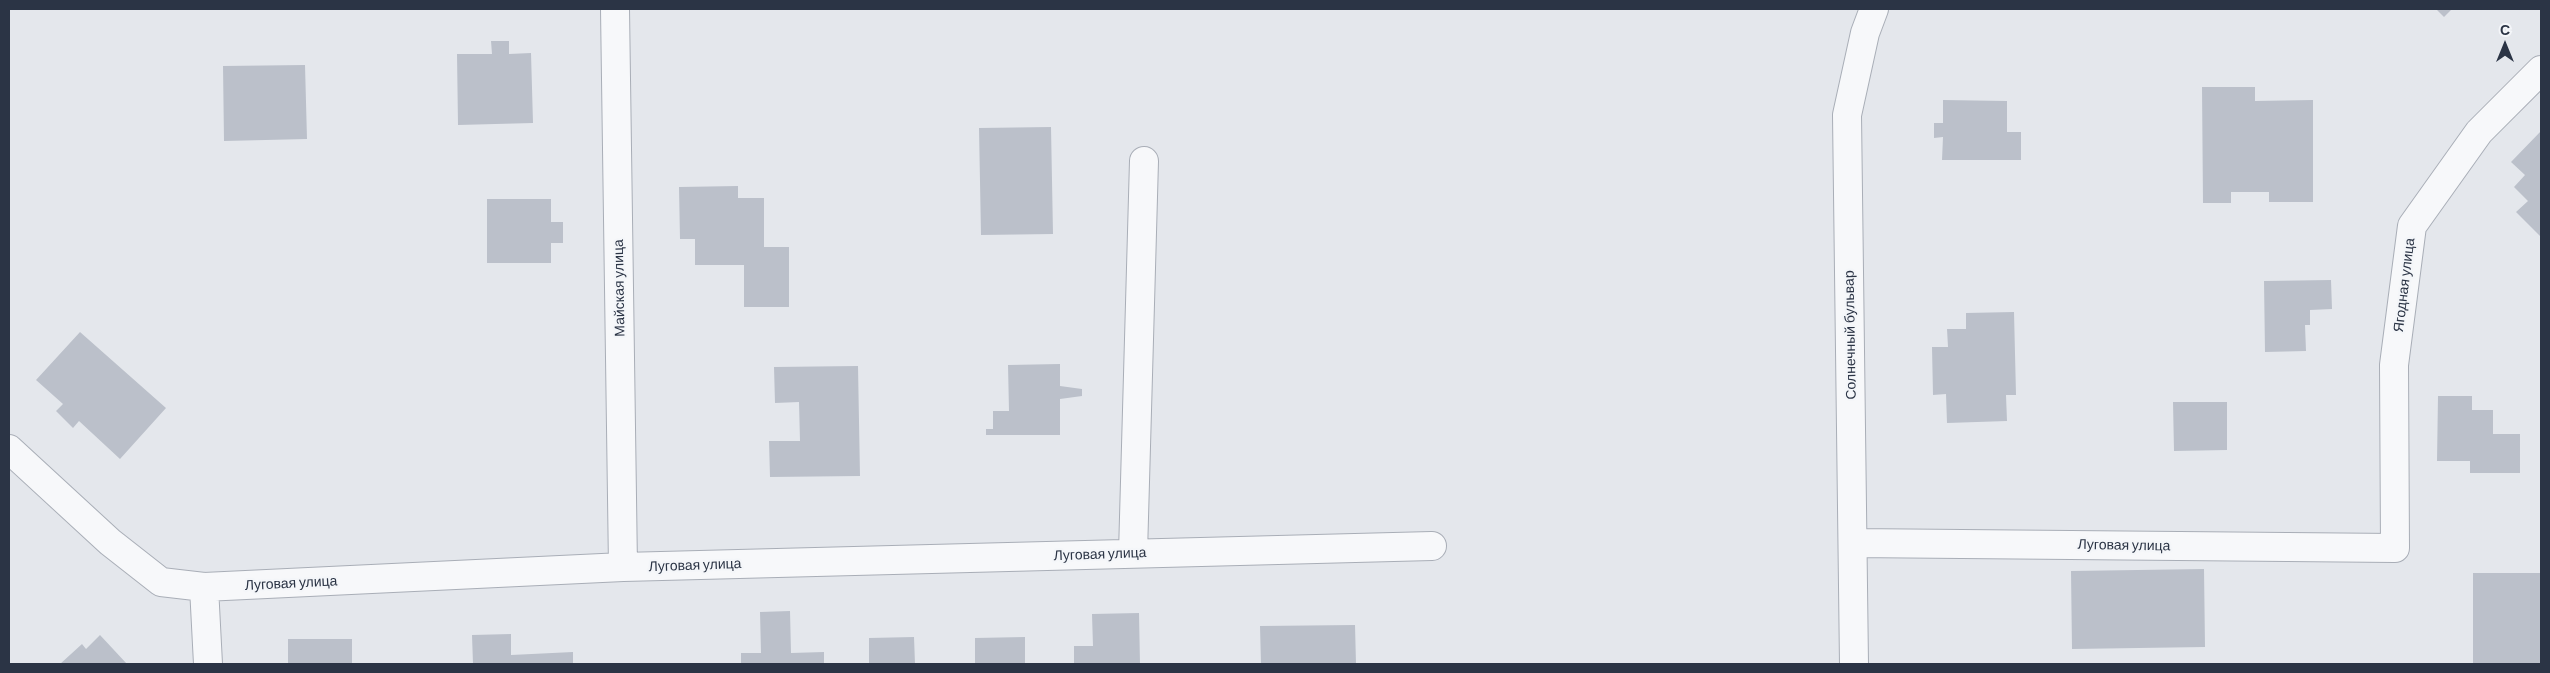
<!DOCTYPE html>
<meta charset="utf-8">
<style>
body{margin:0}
#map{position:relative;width:2550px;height:673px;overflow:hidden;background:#e4e7ec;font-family:Barlow,sans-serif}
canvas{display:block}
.frame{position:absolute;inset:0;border:10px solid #2b3445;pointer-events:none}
.north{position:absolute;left:2480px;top:20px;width:50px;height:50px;-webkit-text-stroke:4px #f4f6f9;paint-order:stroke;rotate:0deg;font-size:14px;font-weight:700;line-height:20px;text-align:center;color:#2b3445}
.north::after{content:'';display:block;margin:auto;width:18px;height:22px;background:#2b3445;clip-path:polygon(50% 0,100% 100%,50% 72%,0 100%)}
</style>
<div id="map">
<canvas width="2550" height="673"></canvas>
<div class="frame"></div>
<div class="north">С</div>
</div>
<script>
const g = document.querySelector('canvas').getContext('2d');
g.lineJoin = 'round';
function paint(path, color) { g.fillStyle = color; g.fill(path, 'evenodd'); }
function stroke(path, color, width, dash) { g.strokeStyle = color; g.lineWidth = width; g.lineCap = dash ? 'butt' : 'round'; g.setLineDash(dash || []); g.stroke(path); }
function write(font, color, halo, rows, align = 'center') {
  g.font = font + ' Barlow,sans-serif'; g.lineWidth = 4.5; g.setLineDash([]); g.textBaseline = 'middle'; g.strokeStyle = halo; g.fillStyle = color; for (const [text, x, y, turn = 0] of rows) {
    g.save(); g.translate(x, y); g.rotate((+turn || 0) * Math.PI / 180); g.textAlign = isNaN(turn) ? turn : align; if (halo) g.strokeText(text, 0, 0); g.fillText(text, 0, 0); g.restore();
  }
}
const building = new Path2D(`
 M2436,9H2452L2444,17Z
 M491,41H509V54L531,53L533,123L458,125L457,54H492Z
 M305,65L307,139L224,141L223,66Z
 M2202,87H2255V101L2313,100V202H2269V192H2231V203H2203Z
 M1943,100L2007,101V132H2021V160H1942L1943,137L1934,138V123H1943Z
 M1051,127L1053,234L981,235L979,128Z
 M2541,131V237L2516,212L2528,201L2514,187L2525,175L2511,162Z
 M738,186V198H764V247H789V307H744V265H695V239H680L679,187Z
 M487,199H551V222H563V243H551V263H487Z
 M2331,280L2332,309L2310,310V325H2305L2306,351L2265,352L2264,281Z
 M2014,312L2016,395H2006L2007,421L1947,423L1946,394L1933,395L1932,347H1948L1947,329H1966V313Z
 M80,332L166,408L120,459L79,421L73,428L56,411L63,404L36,380Z
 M1060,364V386L1082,389V396L1060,399V435H986V429H993V411H1009L1008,365Z
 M858,366L860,476L770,477L769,441H800L799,402L775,403L774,367Z
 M2438,396H2472V410H2493V434H2520V473H2470V461H2437Z
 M2173,402H2227V450L2174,451Z
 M2204,569L2205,647L2072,649L2071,571Z
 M2473,573H2541V664H2473Z
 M790,611L791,653L824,652V664H741V653H761L760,612Z
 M1139,613L1140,664H1074V646H1093L1092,614Z
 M1355,625L1356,664H1261L1260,626Z
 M511,634V655L573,652V664H473L472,635Z
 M100,635L127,664H60L82,644L86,649Z
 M914,637L915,664H869V638Z
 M1025,637V664H975V638Z
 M288,639H352V664H288Z`);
const minor = new Path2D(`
 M615,9L623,567
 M9,449L110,542L161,582L204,587L623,567L1432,546
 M1854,543L2395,548L2394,365L2412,226L2479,132L2541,70
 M1133,553L1144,161
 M204,587L208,664
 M1854,664L1847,115L1865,33L1874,9`);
const streetNames = [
 ["Ягодная улица",2404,285,-83],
 ["Майская улица",619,288,-91],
 ["Солнечный бульвар",1850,335,-91],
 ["Луговая улица",2124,545,1],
 ["Луговая улица",1100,554,-2],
 ["Луговая улица",695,565,-2],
 ["Луговая улица",291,583,-3]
];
paint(building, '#bbc0ca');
stroke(minor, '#a9aeb7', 30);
stroke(minor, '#f7f8fa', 28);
write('14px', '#2b3445', '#f4f6f9', streetNames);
</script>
